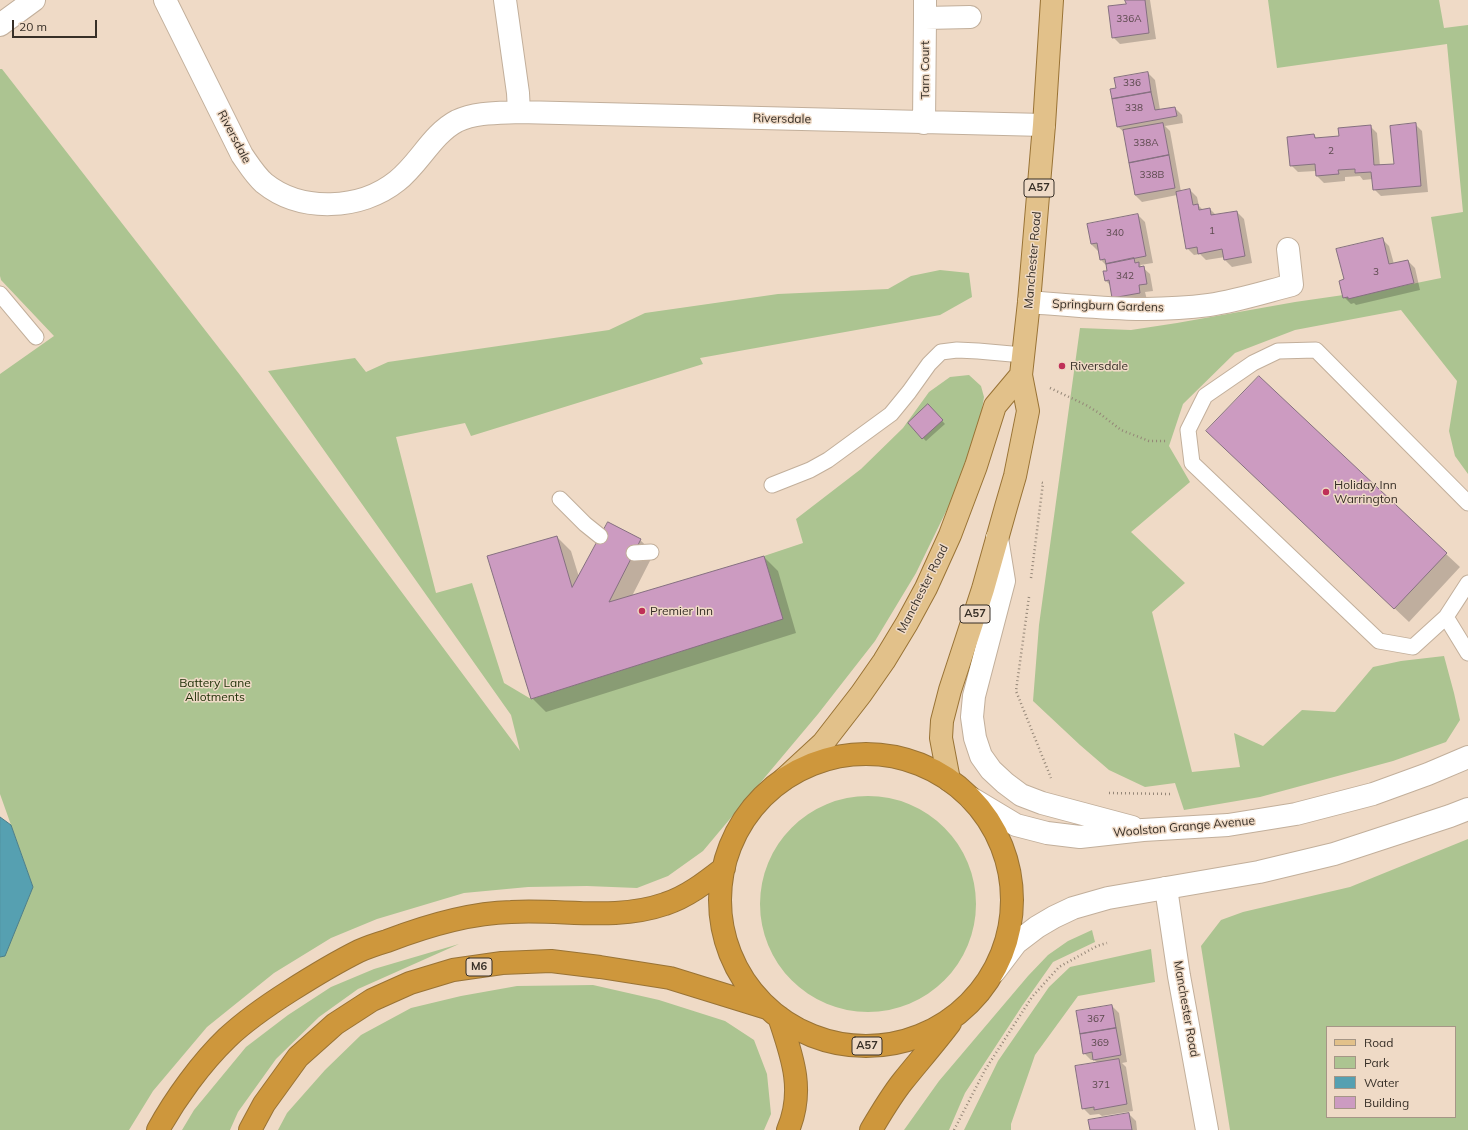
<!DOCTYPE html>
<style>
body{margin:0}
#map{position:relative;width:1468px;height:1130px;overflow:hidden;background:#efdac6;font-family:Mulish,sans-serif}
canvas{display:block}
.legend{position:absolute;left:1326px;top:1026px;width:130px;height:92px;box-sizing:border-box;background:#efdac6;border:1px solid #a59686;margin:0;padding:5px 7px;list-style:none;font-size:12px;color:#372f27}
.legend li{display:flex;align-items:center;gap:8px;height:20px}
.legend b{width:20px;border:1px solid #a59686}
.scale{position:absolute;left:12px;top:20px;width:85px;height:18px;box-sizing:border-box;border:2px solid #372f27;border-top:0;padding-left:5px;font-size:12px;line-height:14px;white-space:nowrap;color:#372f27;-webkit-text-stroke:3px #efdac6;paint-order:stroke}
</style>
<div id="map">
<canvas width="1468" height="1130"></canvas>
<ul class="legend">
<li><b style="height:5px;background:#e2c18a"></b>Road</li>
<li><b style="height:11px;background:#acc491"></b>Park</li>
<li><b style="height:11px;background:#56a0b1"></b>Water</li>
<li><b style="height:11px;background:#cc9bc1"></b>Building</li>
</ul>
<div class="scale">20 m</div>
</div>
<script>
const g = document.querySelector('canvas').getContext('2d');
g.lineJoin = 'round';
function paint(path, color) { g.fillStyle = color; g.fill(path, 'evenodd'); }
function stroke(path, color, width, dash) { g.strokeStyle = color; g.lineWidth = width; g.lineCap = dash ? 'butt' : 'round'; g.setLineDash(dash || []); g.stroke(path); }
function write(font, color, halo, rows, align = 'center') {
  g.font = font + ' Mulish,sans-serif'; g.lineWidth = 3; g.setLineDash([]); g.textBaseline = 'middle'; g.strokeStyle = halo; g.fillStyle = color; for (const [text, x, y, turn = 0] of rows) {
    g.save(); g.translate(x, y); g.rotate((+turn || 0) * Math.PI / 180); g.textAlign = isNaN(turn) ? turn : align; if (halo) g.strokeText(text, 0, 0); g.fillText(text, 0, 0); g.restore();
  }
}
const green = new Path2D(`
 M1268,0H1439L1444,28L1468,25V474L1455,456L1449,431L1457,381L1401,310L1295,330L1235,353L1183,404L1169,446L1190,482L1131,532L1185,583L1152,612L1192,772L1240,767L1234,733L1263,746L1302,710L1335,712L1373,667L1401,661L1444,656L1454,693L1460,720L1446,742L1393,761L1260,797L1184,810L1175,783L1145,787L1109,770L1080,745L1033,701L1039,625L1080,328L1131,330L1177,323L1295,302L1392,288L1441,278L1431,217L1463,212L1447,44L1277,68Z
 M0,69H2L240,375L520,751L511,715L268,371L355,358L366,372L388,362L609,330L645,313L778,294L888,289L911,276L940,270L969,273L972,297L940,315L700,358L703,364L471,436L465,423L396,437L436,593L472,583L504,683L531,699L782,619L764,556L803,543L796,519L861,469L903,428L929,392L950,377L969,375L981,386L984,397L980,421L954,495L916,573L875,641L818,714L703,851L668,876L637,888L587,886L528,887L464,893L377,919L331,938L274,973L207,1027L153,1091L129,1130H0V957L5,955L33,887L0,794V374L54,336L1,280L0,276Z
 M760 904a108 108 0 1 1 216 0a108 108 0 1 1-216 0Z
 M1468,839V1130H1230L1201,946L1221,920L1243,912L1350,887ZM1327,1027H1455V1117H1327Z
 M1092,930L1095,942L1053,962L1022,1006L965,1093L949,1130H904L939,1081L1028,976L1048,955L1068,941Z
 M459,944L358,989L319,1017L276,1059L238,1112L230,1130H182L194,1110L246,1047L288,1015L331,987L374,969Z
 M1151,949L1155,982L1078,996L1035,1055L1011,1124V1130H964L998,1061L1049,987L1070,967Z
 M593,985L659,1000L725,1021L754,1040L767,1074L771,1114L764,1130H278L287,1113L325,1070L361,1035L411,1008L461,996L517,986Z`);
const water = new Path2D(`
 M0,817L11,825L33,887L5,956L0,957Z`);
const shadow = new Path2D(`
 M1126,0H1150L1156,39L1120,44L1113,37L1127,5Z
 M1148,73L1155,80L1160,110L1175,108L1182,115L1183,123L1165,126L1170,131L1181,192L1190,190L1197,197L1199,206L1203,210L1210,209L1216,215L1237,212L1244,219L1252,263L1232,267L1225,260V257L1206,260L1200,254L1194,255L1187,248L1177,195L1142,202L1135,195L1125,133L1117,126V89Z
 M1415,124L1422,131L1428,192L1381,196L1374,189L1373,179L1363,180L1360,176L1345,177V181L1324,183L1317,176L1316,171L1298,172L1291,165L1314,135L1317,139L1340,137L1370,126L1377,133L1380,166L1395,165Z
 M1138,215L1145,222L1153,263L1140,265L1150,274L1153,291L1145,292L1147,300L1113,298L1111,286L1105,280L1108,271L1107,266L1101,260L1098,251L1091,244L1088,225Z
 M1382,239L1389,246L1394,264L1408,261L1415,268L1420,290L1356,305L1354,303L1351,304L1344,297L1345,280Z
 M931,409L945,424L926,441L923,438Z
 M1222,445L1446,554L1460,567L1409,622Z
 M557,537L571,551L579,577L640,540L654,553L632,596L764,557L778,571L796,633L546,712L532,698Z
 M1112,1006L1119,1013L1127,1062L1122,1063L1126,1067L1133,1111L1102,1116L1099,1114L1090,1115L1083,1108L1098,1063L1094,1060H1091L1084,1053Z
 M1129,1114L1136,1121L1137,1130H1091Z`);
const building = new Path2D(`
 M1125,0H1145L1149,33L1112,38L1108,6L1126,4Z
 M1148,72L1151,92L1112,99L1110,89L1116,88L1114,78Z
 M1151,92L1155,110L1175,107L1177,116L1117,127L1112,99Z
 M1163,123L1169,155L1129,163L1123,130Z
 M1416,123L1421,186L1373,190L1371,172L1355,173V169L1338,170L1339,174L1316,176L1315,164L1290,166L1287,137L1314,134L1315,138L1339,136L1338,128L1371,125L1374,165L1394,164L1390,126Z
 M1169,155L1175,188L1135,195L1129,163Z
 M1190,189L1193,205L1198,204L1199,210L1210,208L1211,215L1237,211L1245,256L1224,260L1222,249L1198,254L1197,247L1186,249L1176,192Z
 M1138,214L1146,256L1106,264L1105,259L1100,260L1097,243L1091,244L1087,224Z
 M1383,238L1389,264L1408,260L1414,283L1348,299V297L1343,298L1339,281L1344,279L1336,249Z
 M1134,258L1135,263L1139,262V267L1144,266L1147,284L1139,285L1140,293L1112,298L1109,280L1105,281L1103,271H1107L1106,264Z
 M1259,376L1447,553L1394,609L1206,431Z
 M928,404L943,420L922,439L908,423Z
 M608,522L641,539L609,602L764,556L783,619L531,699L487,556L557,536L572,587Z
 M1112,1005L1116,1028L1080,1034L1076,1011Z
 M1116,1028L1121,1055L1093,1060L1092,1052L1083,1054L1080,1034Z
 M1119,1059L1127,1104L1094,1110V1107L1082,1109L1075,1066Z
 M1129,1113L1132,1130H1090L1088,1120Z`);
const path = new Path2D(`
 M1050,388L1086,405L1099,413L1121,430L1149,441H1167
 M1031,578L1043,483L1040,482
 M1029,597L1016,691L1051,778
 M1109,793L1171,794
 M954,1130L985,1070L1032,997L1059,967L1097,946L1107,943`);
const lane = new Path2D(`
 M0,294L36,337
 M772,485L810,470L828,460L891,414L909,392L929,364L941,352L957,350L978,351L1023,355
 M560,499L585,524L600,536
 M1468,503L1316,350L1278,351L1253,363L1205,396L1188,430L1192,463L1379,641L1413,647L1446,617L1468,583
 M634,553L651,552
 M1446,617L1468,653`);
const street = new Path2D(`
 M165,0L242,155C249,165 255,175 264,183C301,213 361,210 397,181C419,164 432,134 457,121C476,112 499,113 519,112L1044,125
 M505,0L518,93L519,112
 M925,0V18L970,17
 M0,25L34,0
 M924,123L925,18
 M1029,302C1091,307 1148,313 1209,305C1237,301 1265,292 1292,285L1288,249
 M1166,888L1179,976L1207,1130`);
const secondary = new Path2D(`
 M997,538L1004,581L974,696L972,717L975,738L981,756L991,770L1005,783L1021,795L1042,803L1132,827
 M971,798L1016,825L1047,833L1080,837L1143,830L1228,825L1296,814L1373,794L1428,774L1468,757
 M994,972L1016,943L1037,927L1054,917L1073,908L1108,898L1259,872L1334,854L1450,816L1468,809`);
const primary = new Path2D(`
 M784,779L823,743L861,694L884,661L907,623L926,588L950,535L976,466L995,406L1021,375
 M949,780L941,738L942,721L950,690L983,589L1006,507L1015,476L1028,411L1021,375L1029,302L1044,125L1052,0`);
const highway = new Path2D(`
 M720 900a146 146 0 1 1 292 0a146 146 0 1 1-292 0Z
 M779,1017C792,1056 805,1090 788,1130
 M158,1130C175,1099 201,1063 227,1038C246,1020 268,1005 290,991C312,977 335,963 359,951C368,947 377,944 387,941C426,926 469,913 511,912C563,909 616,921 665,904C687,897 706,882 724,868
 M250,1130L264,1104L298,1057L335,1024L372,1000L410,983L453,970L502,963L551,961L600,967L670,978L767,1008
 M871,1130C881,1113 891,1096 903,1081C919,1061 935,1043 950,1023`);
const markers = [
 [1062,366,4,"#bf3058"],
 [1326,492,4,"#bf3058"],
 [642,611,4,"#bf3058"]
];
const numberNames = [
 ["336A",1129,19],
 ["336",1132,83],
 ["338",1134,108],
 ["338A",1146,143],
 ["2",1331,151],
 ["338B",1152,175],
 ["1",1212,231],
 ["340",1115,233],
 ["3",1376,272],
 ["342",1125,276],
 ["367",1096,1019],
 ["369",1100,1043],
 ["371",1101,1085]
];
const shields = [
 [1039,188,30],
 [975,614,30],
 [479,967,26],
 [867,1046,30]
];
const shieldNames = [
 ["A57",1039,188],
 ["A57",975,614],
 ["M6",479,967],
 ["A57",867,1046]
];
const streetNames = [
 ["Tarn Court",925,70,-90],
 ["Riversdale",782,119,1],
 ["Riversdale",234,137,62],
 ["Manchester Road",1033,260,-85],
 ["Springburn Gardens",1108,306,2],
 ["Manchester Road",923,589,-63],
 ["Woolston Grange Avenue",1184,827,-5],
 ["Manchester Road",1186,1009,80]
];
const poiNames = [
 ["Riversdale",1070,366],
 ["Holiday Inn",1334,485],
 ["Warrington",1334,499],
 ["Premier Inn",650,611]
];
const parkNames = [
 ["Battery Lane",215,683],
 ["Allotments",215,697]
];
paint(green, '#acc491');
paint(water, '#56a0b1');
stroke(water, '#4d7e88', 1);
paint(shadow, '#0003');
paint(building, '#cc9bc1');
stroke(building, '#857080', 1);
stroke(lane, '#c2af9b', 17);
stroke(street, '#c2af9b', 24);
stroke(secondary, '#c2af9b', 24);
stroke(primary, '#997335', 24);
stroke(highway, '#997335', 24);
stroke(path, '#948677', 2.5, [1, 3]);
stroke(lane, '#fff', 15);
stroke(street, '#fff', 22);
stroke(secondary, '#fff', 22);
stroke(primary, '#e2c18a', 22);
stroke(highway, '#ce973c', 22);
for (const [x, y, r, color] of markers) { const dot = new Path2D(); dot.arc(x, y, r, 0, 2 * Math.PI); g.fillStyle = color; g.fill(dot); stroke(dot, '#efdac6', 1.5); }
write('10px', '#5c4a4e', null, numberNames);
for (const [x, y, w] of shields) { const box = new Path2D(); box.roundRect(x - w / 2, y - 9, w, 18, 3); g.fillStyle = '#efdac6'; g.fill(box); stroke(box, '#372f27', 1); }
write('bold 11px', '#372f27', null, shieldNames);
write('12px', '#372f27', '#efdac6', streetNames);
write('12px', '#372f27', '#efdac6', poiNames, 'left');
write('12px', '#213109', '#efdac6', parkNames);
</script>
